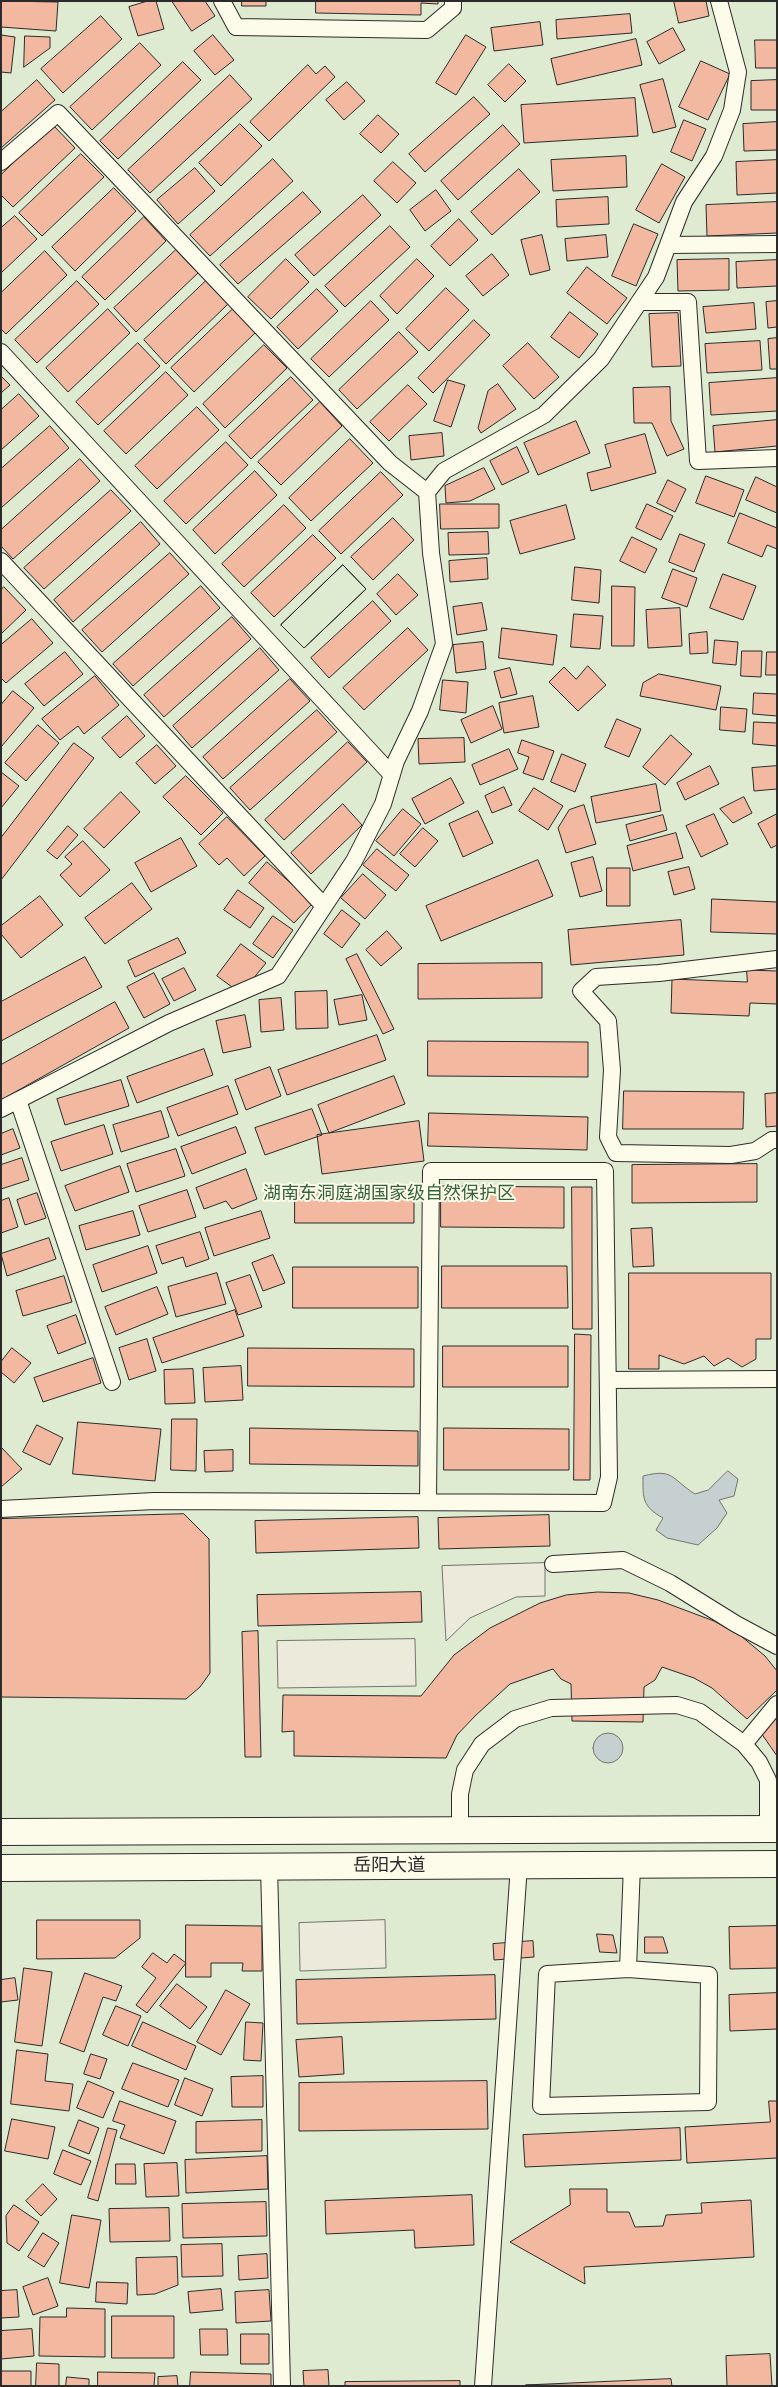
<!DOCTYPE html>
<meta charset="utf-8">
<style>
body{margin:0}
#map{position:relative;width:778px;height:2387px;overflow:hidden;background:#fdfbea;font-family:"Alegreya Sans",sans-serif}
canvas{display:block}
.frame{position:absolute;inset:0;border:2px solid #2b2b2b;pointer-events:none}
</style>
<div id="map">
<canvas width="778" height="2387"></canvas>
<div class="frame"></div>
</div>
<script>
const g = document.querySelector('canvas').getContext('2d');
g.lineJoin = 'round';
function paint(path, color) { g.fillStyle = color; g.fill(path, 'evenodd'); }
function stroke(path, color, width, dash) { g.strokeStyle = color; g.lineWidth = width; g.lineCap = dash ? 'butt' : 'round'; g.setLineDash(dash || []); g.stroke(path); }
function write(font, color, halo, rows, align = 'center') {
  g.font = font + ' "Alegreya Sans","Noto Sans SC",sans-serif'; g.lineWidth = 4; g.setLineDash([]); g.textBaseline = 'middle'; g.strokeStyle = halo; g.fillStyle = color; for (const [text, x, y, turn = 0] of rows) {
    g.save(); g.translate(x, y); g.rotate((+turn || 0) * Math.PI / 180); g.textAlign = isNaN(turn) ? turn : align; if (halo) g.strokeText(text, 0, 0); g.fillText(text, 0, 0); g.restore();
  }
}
const green = new Path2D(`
 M1,1H777V2386H1Z`);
const parking = new Path2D(`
 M545,1563V1596L516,1597L470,1618L446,1641L442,1566Z
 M415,1639L416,1686L278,1688L277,1641Z
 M385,1920L386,1968L300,1971L299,1923Z`);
const water = new Path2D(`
 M728,1471L738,1479L734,1496L719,1500L727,1513L717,1528L698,1545L667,1538L656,1530L663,1518C642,1506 643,1499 643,1476C674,1468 671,1479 695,1494L708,1490Z
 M593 1748a15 15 0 1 1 30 0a15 15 0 1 1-30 0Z`);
const building = new Path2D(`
 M1,1L58,2L56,31L1,27Z
 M148,1H156L164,29L138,36L129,7Z
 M172,1H205L215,16L192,31Z
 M242,1H266V6H242Z
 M316,1H438V4L421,3V15L316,13Z
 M674,1H706L709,16L679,23Z
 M630,14L632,33L557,39L556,20Z
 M101,16L122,39L63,93L41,69Z
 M540,22L543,45L494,51L491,28Z
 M673,28L685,50L659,64L647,42Z
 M1,35L15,37L11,73L1,72Z
 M213,35L234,60L215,75L194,51Z
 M466,35L486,47L456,95L436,83Z
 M25,36L50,37V48L24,67Z
 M636,39L642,65L557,85L551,59Z
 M755,40H777V68H756Z
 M140,43L161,65L92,130L70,107Z
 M701,61L730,74L708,120L679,107Z
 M183,62L201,80L118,159L100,141Z
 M509,64L526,81L505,102L488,85Z
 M308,65L316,74L325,66L335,77L269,141L250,122Z
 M230,75L252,99L150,193L128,170Z
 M663,79L676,127L653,133L640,85Z
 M37,80L55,100L1,148V112Z
 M777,80V110H751V81Z
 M347,82L365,101L344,120L326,100Z
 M474,97L490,114L425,172L409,154Z
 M635,98L638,136L524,143L521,105Z
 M378,115L399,134L381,153L360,134Z
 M684,120L706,129L692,161L671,152Z
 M777,122V150L744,151L743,124Z
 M240,124L262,146L221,186L199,163Z
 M53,125L75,148L13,207L1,195V175Z
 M503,125L520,144L458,200L441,181Z
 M81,154L104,177L42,236L19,213Z
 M626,156L627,187L553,191L551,160Z
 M273,159L293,181L210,256L190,235Z
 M777,160V193L737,195L736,162Z
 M393,162L416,183L397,203L374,181Z
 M662,164L685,177L659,223L636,210Z
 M195,168L215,191L178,224L157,200Z
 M519,169L540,192L492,235L471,212Z
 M114,188L136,211L75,271L52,247Z
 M436,190L451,211L425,231L410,210Z
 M303,192L321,212L238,284L220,265Z
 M363,195L381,215L314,276L295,255Z
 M608,197L609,224L557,227L556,200Z
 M777,202V233L707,236L706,205Z
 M15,216L37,239L1,273V228Z
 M144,217L166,241L105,300L82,277Z
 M459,219L478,240L450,266L431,246Z
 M634,224L658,234L636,286L612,276Z
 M390,226L410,247L345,307L325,286Z
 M542,235L550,270L530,275L521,240Z
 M606,235L608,257L567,261L565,239Z
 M176,250L198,273L136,332L114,308Z
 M45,251L67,275L6,334L1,329V293Z
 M492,254L509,275L483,296L466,276Z
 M286,259L309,282L271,319L248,297Z
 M417,259L434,276L397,314L380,296Z
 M729,259V290L678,291L677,260Z
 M777,260V286L737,288L736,262Z
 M587,267L627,298L607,324L567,293Z
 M77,281L99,304L37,363L15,340Z
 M206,281L228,304L166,364L144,340Z
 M446,288L469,310L429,351L406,329Z
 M317,289L338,311L298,349L277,327Z
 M371,301L389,320L329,377L311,359Z
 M777,301V327L768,328L766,302Z
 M754,303L756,329L706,333L703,307Z
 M108,309L130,333L68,392L46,368Z
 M233,309L256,332L194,392L171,368Z
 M570,312L598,334L579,358L551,337Z
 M678,313L681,366L652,367L649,314Z
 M474,320L490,335L433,393L418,378Z
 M399,332L418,352L357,409L339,390Z
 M777,338V369H770L768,339Z
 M760,341L762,370L707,373L705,344Z
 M138,343L160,366L98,425L76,402Z
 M528,343L559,377L534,399L503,366Z
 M264,345L287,368L225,428L203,404Z
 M166,372L188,395L126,454L104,431Z
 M1,376L10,385L1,393Z
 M291,377L313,400L251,459L229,436Z
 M777,378V411L711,415L709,383Z
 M448,380L465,385L451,427L434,421Z
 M498,384L516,409L481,433L478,428L488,391Z
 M408,385L427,404L389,441L370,422Z
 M670,387L671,421L684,449L667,456L652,423H634L633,388Z
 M19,394L39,416L1,450V410Z
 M320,402L342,426L281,485L258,462Z
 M197,407L219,430L157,489L135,466Z
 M777,420V446L715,452L713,426Z
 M576,421L590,453L538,475L524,443Z
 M50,426L69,448L1,508V469Z
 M442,433L444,456L411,460L409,436Z
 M645,434L656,473L591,491L587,473L611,467L605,445Z
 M350,439L373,463L311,521L289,498Z
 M226,442L248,465L186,524L164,501Z
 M517,447L529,472L502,485L490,461Z
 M80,459L100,481L13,559L1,546V530Z
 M484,468L495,489L470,501L446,503L445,486Z
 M255,471L277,495L215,554L193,530Z
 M381,472L403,495L341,554L319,531Z
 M706,476L744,490L734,517L696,503Z
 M756,477L777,487V513L746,500Z
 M668,480L686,489L675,512L657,503Z
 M111,490L131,511L44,589L24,568Z
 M440,504H499V528L441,529Z
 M647,504L673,516L661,540L636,528Z
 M284,505L306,528L244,587L222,564Z
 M566,505L575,539L520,554L510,521Z
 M740,513L777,528V549L767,545L762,557L728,543Z
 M393,518L414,540L373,580L351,557Z
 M141,522L160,544L73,622L54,600Z
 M488,532L489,554L449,555L448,533Z
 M680,534L705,544L694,572L669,562Z
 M313,535L336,558L274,617L251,593Z
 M632,537L657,549L645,573L620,561Z
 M170,553L189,574L102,652L82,630Z
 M487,558L488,579L450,582L449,561Z
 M343,565L366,589L304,648L281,625Z
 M343,565L366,589L304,648L281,625Z
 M575,567L601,570L599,603L572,600Z
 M673,569L697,578L687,607L662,598Z
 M398,574L418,595L396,615L377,594Z
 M723,574L756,586L743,620L710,608Z
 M201,586L220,608L133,686L113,664Z
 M612,586L635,587L634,646H612Z
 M4,587L26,610L1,634V590Z
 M373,601L391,621L329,678L311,658Z
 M482,603L487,630L457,635L453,607Z
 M680,608L682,646L648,648L646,610Z
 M574,614L603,616L600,649L571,647Z
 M232,617L251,639L164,717L144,695Z
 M32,619L53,643L6,683L1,678V645Z
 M408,628L428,650L364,710L343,688Z
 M502,628L557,635L553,665L499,658Z
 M707,632L708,653L690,654L689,634Z
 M715,640L738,642L736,665L713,663Z
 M483,642L486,669L456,673L453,645Z
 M260,648L279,670L192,748L173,726Z
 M742,651H762L761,677L741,676Z
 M65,652L83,674L44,706L25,684Z
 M767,652H777V675H766Z
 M588,666L606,685L578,711L549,682L564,667L576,679Z
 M510,668L517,694L501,698L494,672Z
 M659,674L721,686L716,710L640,696L643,683Z
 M95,676L119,705L84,734L78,726L60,740L42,719Z
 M290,679L310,701L223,779L203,757Z
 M443,680L468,682L466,713L440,710Z
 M13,691L34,708L1,747V705Z
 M754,693L777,694V716L753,714Z
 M533,696L539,727L504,733L499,703Z
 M493,706L502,729L471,743L461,720Z
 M721,707L747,709L745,732L720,730Z
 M317,710L337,732L250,810L230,788Z
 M127,716L145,736L120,758L102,738Z
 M617,719L641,729L629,757L605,747Z
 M754,722L777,723V746L753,744Z
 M38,725L59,743L26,781L5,763Z
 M671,735L692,754L665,785L643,767Z
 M464,738L465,762L419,764L418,739Z
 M522,740L554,751L543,780L523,773L529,757L518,753Z
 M348,742L367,762L284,840L265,820Z
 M74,743L94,758L1,880V838Z
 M157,745L176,766L155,784L136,763Z
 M509,749L518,769L480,785L472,765Z
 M562,754L586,764L575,792L551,782Z
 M710,766L719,784L685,800L677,783Z
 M777,766V789L754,791L752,768Z
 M1,772L19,786L1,808Z
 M186,776L223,813L201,835L163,797Z
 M451,778L464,803L425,824L412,799Z
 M656,784L661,811L596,823L591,797Z
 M504,787L512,805L492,813L485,796Z
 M534,788L563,806L548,830L519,811Z
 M121,792L140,812L104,848L84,829Z
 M744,797L752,813L733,823L720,809Z
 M343,804L362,825L311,874L291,853Z
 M584,805L596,844L566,853L558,828L569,810Z
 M403,809L421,824L394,856L376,841Z
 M478,811L493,843L463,857L449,824Z
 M714,814L728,844L701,857L686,826Z
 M777,814V845L771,848L758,824Z
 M663,815L667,830L630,841L626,825Z
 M227,817L265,856L244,876L227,858L219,865L199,844Z
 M68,826L78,835L57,859L47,851Z
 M423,828L438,841L415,867L400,854Z
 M676,833L683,858L633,871L627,846Z
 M181,838L197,866L151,892L135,863Z
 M83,841L110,870L80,897L60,875L72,864L65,857Z
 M377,849L409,875L396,891L363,865Z
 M593,857L602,891L580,897L571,863Z
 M538,860L553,896L441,941L426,906Z
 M267,862L313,903L294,923L249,883Z
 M689,867L695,889L674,895L668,872Z
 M607,868H630V906H607Z
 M363,874L386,895L365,919L341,898Z
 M132,883L152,909L105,944L85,918Z
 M238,890L264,908L250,928L224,910Z
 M40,896L63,925L21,958L1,934V926Z
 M712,899L777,902V934L711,932Z
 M342,910L360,924L342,948L324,934Z
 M273,916L293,930L273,958L253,944Z
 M681,920L684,955L571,965L568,930Z
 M387,931L402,948L381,966L366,950Z
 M178,938L186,953L135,977L128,961Z
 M241,944L266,963L252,980L232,987L217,976Z
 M357,954L394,1029L383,1034L346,959Z
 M85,957L102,987L1,1041V1002Z
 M542,963V998L418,999V964Z
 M184,968L196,990L174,1001L162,979Z
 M747,970L777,971V1004L750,1003L749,1016L671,1013L672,979L747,982Z
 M154,973L170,1004L144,1018L127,987Z
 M327,991L328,1028L296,1029L295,992Z
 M362,995L367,1020L339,1025L334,1000Z
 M281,998L284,1030L261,1032L259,1000Z
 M115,1002L129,1028L1,1100V1065Z
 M245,1015L251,1047L223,1053L216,1021Z
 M377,1035L386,1060L287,1095L278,1070Z
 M428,1041L588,1042V1077L428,1076Z
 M204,1049L213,1075L137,1103L127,1077Z
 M270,1067L281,1096L246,1110L235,1080Z
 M394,1076L405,1104L329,1133L318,1105Z
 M121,1080L129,1106L65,1125L57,1099Z
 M228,1086L238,1114L178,1136L167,1108Z
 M624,1091L744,1092L743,1129H623Z
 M777,1093V1126L766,1127L765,1094Z
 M312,1109L322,1135L265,1155L255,1128Z
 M161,1111L169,1137L121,1152L113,1125Z
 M429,1113L588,1117L587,1150L428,1146Z
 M419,1121L424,1161L322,1174L317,1135Z
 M104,1125L113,1154L61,1171L51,1142Z
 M236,1127L246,1153L192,1174L181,1147Z
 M13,1129L20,1148L1,1155V1134Z
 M176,1149L185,1176L136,1192L127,1164Z
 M22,1158L29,1180L1,1189V1165Z
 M757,1164V1202L632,1203V1165Z
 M120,1166L129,1192L75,1211L65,1186Z
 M246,1169L257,1199L232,1209L226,1201L204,1209L196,1188Z
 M295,1186H414V1223H295Z
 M441,1186L564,1187V1228L441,1227Z
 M572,1187H592V1329H573Z
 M187,1190L196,1217L148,1232L139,1206Z
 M37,1193L46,1218L25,1225L17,1200Z
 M9,1198L18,1227L1,1233V1201Z
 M133,1211L140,1235L86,1250L79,1226Z
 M261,1211L270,1238L214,1256L205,1228Z
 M652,1228L654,1266L633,1267L631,1229Z
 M200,1232L209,1259L186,1267L183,1257L162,1264L156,1246Z
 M49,1238L56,1259L7,1276L1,1254Z
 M148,1246L157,1273L102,1292L93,1265Z
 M273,1255L285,1283L263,1291L252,1263Z
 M442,1266H567L568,1308H442Z
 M293,1267H418V1308H293Z
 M217,1273L226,1304L176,1317L168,1287Z
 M629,1273H771V1339H756V1359L742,1367L728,1358L714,1366L704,1356L684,1364L659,1355V1369H629Z
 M250,1275L262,1307L238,1315L226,1283Z
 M64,1276L72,1302L23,1316L16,1291Z
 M157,1287L168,1314L116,1335L105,1307Z
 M235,1310L244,1336L162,1363L153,1338Z
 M76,1315L86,1343L58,1354L47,1326Z
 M575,1334L591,1335L590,1480H574Z
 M147,1339L156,1371L129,1380L119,1348Z
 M443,1346H568V1387H443Z
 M12,1348L31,1363L14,1383L1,1372V1362Z
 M248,1348L414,1349V1387L248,1386Z
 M93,1358L101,1383L43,1402L34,1378Z
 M241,1366L243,1400L205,1402L203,1368Z
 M193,1369L195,1403L165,1404L164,1370Z
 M172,1419H197L196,1471L171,1470Z
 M78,1422L161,1429L155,1481L73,1474Z
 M37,1425L63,1438L50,1465L23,1452Z
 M250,1428L418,1431V1466L250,1464Z
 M444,1428L569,1429V1470H444Z
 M1,1447L22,1469L1,1487Z
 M233,1450V1471L205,1472L204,1451Z
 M184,1514L209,1539L210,1673L200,1687L186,1699L1,1697V1519Z
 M549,1515L550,1546L439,1549L438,1518Z
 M418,1517L419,1548L256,1553L255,1521Z
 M421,1592L422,1622L258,1626L257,1595Z
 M598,1592L629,1593L658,1600L714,1621L741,1636L765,1656L777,1671V1690L747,1719L712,1688L694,1678L662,1667L655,1680L644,1687L643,1722L572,1721L571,1684L561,1679L553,1669L510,1684L475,1716L457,1735L446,1758L294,1756V1731L282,1732L283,1695L421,1696L454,1655L490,1628L540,1603L566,1595Z
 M258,1631L261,1757H245L242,1632Z
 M777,1712V1756L759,1730Z
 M37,1920H140V1938L115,1958L37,1959Z
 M186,1925L262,1926V1971H242L243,1963H211V1977H186Z
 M777,1926V1968L730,1969L729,1927Z
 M597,1934L613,1935L617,1953L600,1952Z
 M645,1937H663L668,1953H645Z
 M533,1941L534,1957L494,1960L493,1944Z
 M153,1953L167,1963L174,1954L186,1963L147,2013L136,2005L156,1978L142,1967Z
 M24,1968L52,1972L42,2046L15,2042Z
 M85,1973L122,1986L116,2001L103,1997L84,2052L60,2043Z
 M495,1975L496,2019L297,2024L296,1980Z
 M15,1978L18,2000L1,2002V1980Z
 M177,1984L207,2007L190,2029L160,2006Z
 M226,1990L250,2004L221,2055L197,2042Z
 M777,1993V2029L730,2031L729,1995Z
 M116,2006L141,2016L128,2046L103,2035Z
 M143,2022L196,2046L186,2070L132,2046Z
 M246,2022L263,2023L261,2061L244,2060Z
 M342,2037L344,2074L299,2077L296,2040Z
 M17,2050L48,2054L45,2081L73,2084L69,2111L11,2104Z
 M91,2054L107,2059L100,2079L84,2074Z
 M133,2063L179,2080L168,2107L122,2089Z
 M263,2076V2107H232L231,2077Z
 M185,2078L213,2089L202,2116L175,2105Z
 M88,2081L114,2092L103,2118L77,2108Z
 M487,2081L488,2129L299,2131V2083Z
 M120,2101L176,2121L164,2154L120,2138L125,2125L113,2121Z
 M769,2101H777V2158L687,2163L685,2127L770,2122Z
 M12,2119L55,2127L48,2159L5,2151Z
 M79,2120L99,2128L89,2154L69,2146Z
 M262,2120V2151L196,2153V2122Z
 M108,2128L117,2130L98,2201L88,2198Z
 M680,2128L681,2160L525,2167L523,2135Z
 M63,2150L91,2161L81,2185L54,2174Z
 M267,2156L268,2189L186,2193L185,2160Z
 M177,2163L179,2196L146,2197L144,2164Z
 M116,2164H135L136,2184H116Z
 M43,2184L57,2199L41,2216L26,2201Z
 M570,2189H607V2212H629L635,2227L663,2226L666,2215L702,2213L701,2203L751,2200L754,2257L584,2267L585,2284L510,2242L570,2205Z
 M472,2195L474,2245L415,2248L414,2230L326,2234L325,2201Z
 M266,2202L267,2236L183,2238L182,2204Z
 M14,2205L39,2222L19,2251L7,2243L6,2216Z
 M169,2208L170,2241L110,2242L109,2209Z
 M72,2215L101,2220L89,2288L60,2283Z
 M43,2233L59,2243L44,2267L28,2257Z
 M222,2244L223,2276L182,2277L181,2245Z
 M267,2254L268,2278L239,2280L238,2256Z
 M177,2257L178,2285L155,2294L137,2295L136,2258Z
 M48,2278L58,2306L33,2315L23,2287Z
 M97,2282L128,2283L127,2304L96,2302Z
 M221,2289L223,2310L190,2313L188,2292Z
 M17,2290L19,2317L1,2318V2291Z
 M269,2290L271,2321L236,2323L235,2292Z
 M67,2308L105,2309V2357L39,2356L40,2317H66Z
 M112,2316H174V2358H112Z
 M32,2329L34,2356L1,2359V2331Z
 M200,2329H227L228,2355H201Z
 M241,2334H269V2364H241Z
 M770,2354L772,2386H727L726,2356Z
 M37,2363L59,2364V2386H36Z
 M328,2370L329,2386H304L303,2371Z
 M1,2371H31V2386H1Z
 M98,2372L155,2373L154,2386H98Z
 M191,2372L271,2374V2386H190Z
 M177,2376L178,2386H158V2377Z
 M67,2377L89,2379V2386H66Z
 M671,2379L672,2386L526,2385Z
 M460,2381V2386H345V2382Z`);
const minor = new Path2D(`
 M222,1L236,27L427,30L453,8V1
 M1,162L58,113L390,463L427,492
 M668,245L777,244
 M639,302H688L698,461L777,458
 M1,352L392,775
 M1,561L323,905
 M777,959L659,973L596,977L581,991L608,1021L612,1070L608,1137L616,1153L731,1155L755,1151L772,1140H777
 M18,1100L112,1382
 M1,1109L169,1023L278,976L354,861L383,804L396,761L420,711L444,644L431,553L427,492L444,471L544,415L601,359L656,277L684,202L714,156L732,110L738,72L719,1
 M608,1380L777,1379
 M1,1509L154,1501L603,1503L609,1477L605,1171H431L428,1501
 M553,1564L623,1560L670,1583L736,1624L777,1646
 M768,1829V1780L759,1762L744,1744L777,1704
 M460,1830V1794L465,1770L482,1744L515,1719L551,1708L677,1705L700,1712L744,1744
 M269,1866L282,2386
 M628,1969L547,1974L541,2106L708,2102L709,1975L628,1969L632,1865
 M483,2386L519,1865`);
const primary = new Path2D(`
 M1,1832L777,1829
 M1,1868L777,1864`);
const parkNames = [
 ["湖南东洞庭湖国家级自然保护区",389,1194]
];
const streetNames = [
 ["岳阳大道",389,1866]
];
paint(green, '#deebd1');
stroke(green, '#74746e', 1);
paint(parking, '#eceadb');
stroke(parking, '#74746e', 1);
paint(water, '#c7d0d0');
stroke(water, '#74746e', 1);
paint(building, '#f2b8a0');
stroke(building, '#2b2b2b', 1);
stroke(minor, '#2b2b2b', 18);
stroke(primary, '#2b2b2b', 28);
stroke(minor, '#fdfbea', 16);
stroke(primary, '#fdfbea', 26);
write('18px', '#34623c', '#fdfbea', parkNames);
write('18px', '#2b2b2b', '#fdfbea', streetNames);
</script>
